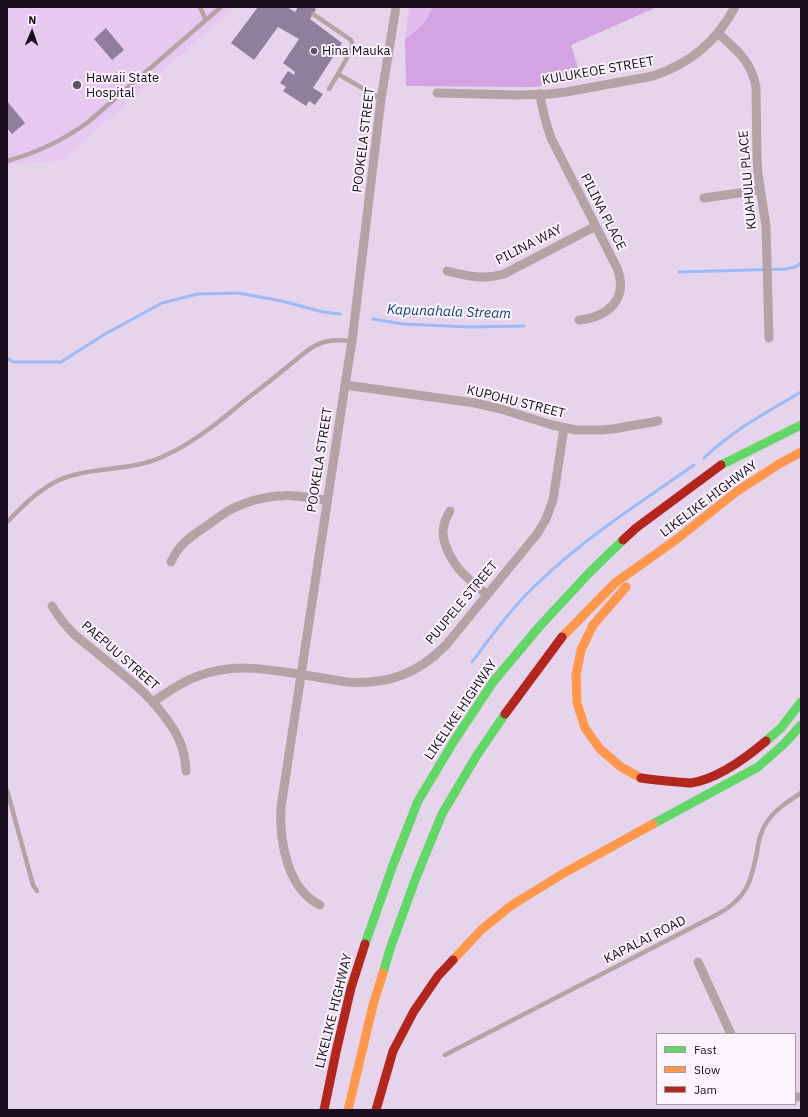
<!DOCTYPE html>
<style>
body{margin:0}
#map{position:relative;width:808px;height:1117px;overflow:hidden;background:#e6d4ec;font-family:"IBM Plex Sans",sans-serif}
canvas{display:block}
.frame{position:absolute;inset:0;border:8px solid #1a0e1e;pointer-events:none}
.legend{position:absolute;left:656px;top:1033px;width:140px;height:72px;box-sizing:border-box;background:#fcf5ff;border:1px solid #a299a5;margin:0;padding:5px 7px;list-style:none;font-size:12px;color:#1a0e1e}
.legend li{display:flex;align-items:center;gap:8px;height:20px}
.legend b{width:20px;border:1px solid #a299a5}
.north{position:absolute;left:12px;top:12px;width:40px;height:40px;-webkit-text-stroke:3px #fcf5ff;paint-order:stroke;rotate:2deg;font-size:11px;font-weight:700;line-height:16px;text-align:center;color:#1a0e1e}
.north::after{content:'';display:block;margin:auto;width:14px;height:18px;background:#1a0e1e;clip-path:polygon(50% 0,100% 100%,50% 72%,0 100%)}
</style>
<div id="map">
<canvas width="808" height="1117"></canvas>
<div class="frame"></div>
<ul class="legend">
<li><b style="height:5px;background:#63d668"></b>Fast</li>
<li><b style="height:5px;background:#ff974d"></b>Slow</li>
<li><b style="height:5px;background:#b3261e"></b>Jam</li>
</ul>
<div class="north">N</div>
</div>
<script>
const g = document.querySelector('canvas').getContext('2d');
g.lineJoin = 'round';
function paint(path, color) { g.fillStyle = color; g.fill(path, 'evenodd'); }
function stroke(path, color, width, dash) { g.strokeStyle = color; g.lineWidth = width; g.lineCap = dash ? 'butt' : 'round'; g.setLineDash(dash || []); g.stroke(path); }
function write(font, color, halo, rows, align = 'center') {
  g.font = font + ' "IBM Plex Sans",sans-serif'; g.lineWidth = 4; g.setLineDash([]); g.textBaseline = 'middle'; g.strokeStyle = halo; g.fillStyle = color; for (const [text, x, y, turn = 0] of rows) {
    g.save(); g.translate(x, y); g.rotate((+turn || 0) * Math.PI / 180); g.textAlign = isNaN(turn) ? turn : align; if (halo) g.strokeText(text, 0, 0); g.fillText(text, 0, 0); g.restore();
  }
}
const built = new Path2D(`
 M7,7H235L63,160L7,165Z`);
const green = new Path2D(`
 M409,7H433C426,22 419,30 405,39Z`);
const forest = new Path2D(`
 M433,7H657L571,45L582,80L535,87L406,86L405,39C419,30 426,22 433,7Z`);
const stream = new Path2D(`
 M679,272L786,269L795,267L801,263
 M373,319L403,324L468,327L524,326
 M7,358L13,362H61L105,334L162,303L198,294L238,293L282,301L323,312L340,314
 M704,458C733,430 767,412 801,392
 M472,662C493,634 513,606 539,582C586,537 641,502 694,465`);
const building = new Path2D(`
 M258,7H287L295,12L298,7H313L316,9L310,19L342,43L313,88L323,94L315,105L309,101L306,106L283,91L286,87L280,83L288,71L294,75L295,72L283,63L299,39L278,27L254,60L231,43Z
 M106,28L124,50L112,60L94,39Z
 M7,101L25,123L12,134L7,128Z`);
const lane = new Path2D(`
 M200,7L206,20
 M313,14L351,40L353,47L338,74L381,99
 M329,89L338,74
 M7,161C36,153 62,141 87,123L221,7
 M7,522C23,506 38,490 59,480C91,466 129,472 162,457C192,444 219,422 244,401C264,386 284,370 303,354C320,340 331,339 352,341
 M7,790L33,885L37,891
 M445,1055L718,914C747,898 751,882 757,852C758,843 760,834 765,825C773,811 787,802 801,793`);
const street = new Path2D(`
 M718,33C737,51 751,60 756,87L757,158L758,174L766,226L769,338
 M437,93L518,95L550,94L566,92L653,76C691,63 716,42 735,7
 M540,94C542,110 546,123 551,138L617,268C629,299 608,317 579,320
 M704,198L760,190
 M447,271C468,276 483,280 504,274L596,226
 M345,385L475,403L501,409L552,425L576,430H601L613,429L658,421
 M450,511C448,515 445,520 444,525C440,539 450,558 459,569C467,579 478,586 487,595
 M171,562C179,544 189,538 205,527C212,522 220,516 228,511C248,500 273,494 296,496C307,497 317,499 327,500
 M52,606C58,616 65,625 73,633C80,640 89,646 97,653C120,672 143,689 162,713C177,732 185,747 186,771
 M153,702C167,692 182,682 198,676C231,664 259,668 292,673C311,676 329,679 347,682C387,685 418,674 446,645L537,534L546,519L553,500L564,428
 M320,905C287,889 279,840 281,807L345,385L352,341L381,99L396,7
 M698,962L731,1034
 M795,1097H801`);
const fast = new Path2D(`
 M721,465L801,425
 M766,741L781,728L801,702
 M653,824L758,767L785,743L801,725
 M365,944L393,865L418,801L454,741L493,682L539,627L589,573L623,540
 M383,973L390,949L417,875L442,814L477,755L505,714`);
const slow = new Path2D(`
 M626,587L593,625L581,650L576,675L577,703L585,728L600,749L621,767L641,778
 M562,637L615,583L677,539L736,492L779,464L801,452
 M453,960L481,930L512,905L564,873L653,824
 M348,1110L373,1005L383,973`);
const jam = new Path2D(`
 M623,540L636,528L721,465
 M505,714L562,637
 M641,778C654,780 666,781 678,782C682,782 687,783 691,783C717,779 746,758 766,741
 M324,1110L336,1052L351,988L365,944
 M376,1110L393,1051L414,1011L438,976L453,960`);
const markers = [
 [314,51,4,"#615366"],
 [77,85,5,"#615366"]
];
const poiNames = [
 ["Hina Mauka",322,51],
 ["Hawaii State",86,78],
 ["Hospital",86,93]
];
const streetNames = [
 ["KULUKEOE STREET",598,71,-10],
 ["POOKELA STREET",364,140,-83],
 ["KUAHULU PLACE",748,180,-95],
 ["PILINA PLACE",603,212,63],
 ["PILINA WAY",529,245,-27],
 ["KUPOHU STREET",516,402,14],
 ["POOKELA STREET",320,460,-81],
 ["LIKELIKE HIGHWAY",709,499,-37],
 ["PUUPELE STREET",462,603,-50],
 ["PAEPUU STREET",120,656,41],
 ["LIKELIKE HIGHWAY",461,710,-56],
 ["KAPALAI ROAD",645,940,-27],
 ["LIKELIKE HIGHWAY",334,1011,-76]
];
const waterNames = [
 ["Kapunahala Stream",449,312,2]
];
paint(built, '#e7c8f0');
paint(green, '#e2bbef');
paint(forest, '#d2a4e2');
stroke(stream, '#9cbaf5', 3);
paint(building, '#8f7e9c');
stroke(lane, '#b5a2a6', 4.5);
stroke(street, '#b5a2a6', 9);
stroke(fast, '#63d668', 9);
stroke(slow, '#ff974d', 9);
stroke(jam, '#b3261e', 9);
for (const [x, y, r, color] of markers) { const dot = new Path2D(); dot.arc(x, y, r, 0, 2 * Math.PI); g.fillStyle = color; g.fill(dot); stroke(dot, '#fcf5ff', 1.5); }
write('13px', '#1a0e1e', '#fcf5ff', poiNames, 'left');
write('13px', '#1a0e1e', '#fcf5ff', streetNames);
write('italic 14px', '#123c75', '#fcf5ff', waterNames);
</script>
